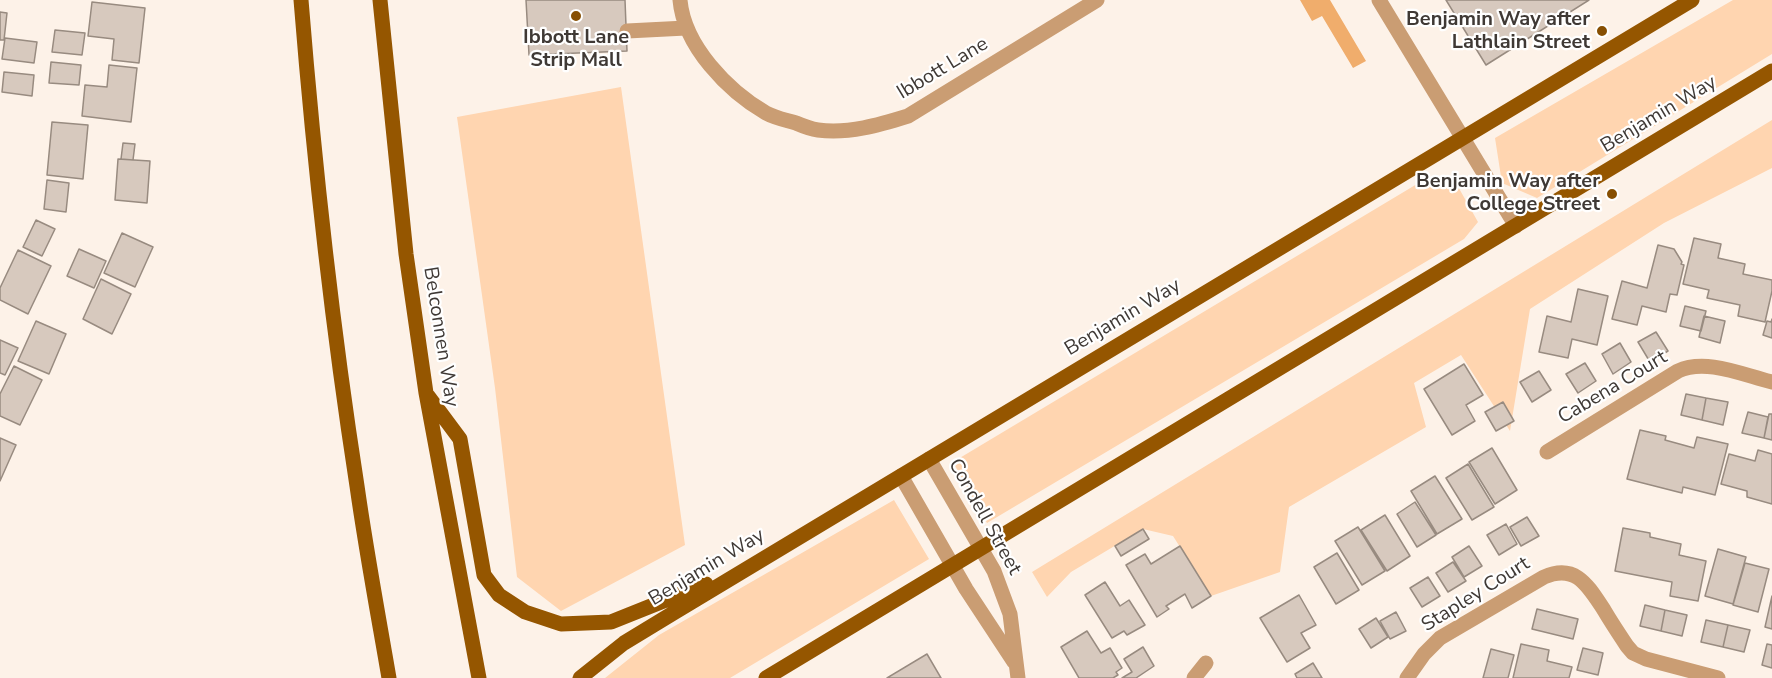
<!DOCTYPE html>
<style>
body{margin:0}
canvas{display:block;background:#fdf2e8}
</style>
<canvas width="1772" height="678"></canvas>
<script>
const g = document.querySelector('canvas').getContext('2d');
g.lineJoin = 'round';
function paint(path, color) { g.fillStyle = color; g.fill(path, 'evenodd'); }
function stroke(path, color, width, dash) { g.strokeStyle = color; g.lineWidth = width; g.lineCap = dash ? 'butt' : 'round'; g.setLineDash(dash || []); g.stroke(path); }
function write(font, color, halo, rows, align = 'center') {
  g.font = font + ' "Nunito Sans",sans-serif'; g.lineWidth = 4.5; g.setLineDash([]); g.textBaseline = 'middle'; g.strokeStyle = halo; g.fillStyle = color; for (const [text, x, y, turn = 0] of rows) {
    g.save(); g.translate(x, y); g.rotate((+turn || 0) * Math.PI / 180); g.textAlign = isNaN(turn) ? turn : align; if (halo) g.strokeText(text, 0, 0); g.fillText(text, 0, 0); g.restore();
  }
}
const green = new Path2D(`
 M1733,0H1772V54L1537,198L1502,183L1495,138Z
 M621,87L685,545L561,611L517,577L495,388L457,117Z
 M1772,120V168L1664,223L1530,309L1510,431L1461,355L1414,383L1426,427L1289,507L1280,572L1211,596L1173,536L1143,529L1071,572L1047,597L1032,572Z
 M1452,176L1478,222L1464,239L987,523L953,462L1422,181Z
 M894,500L929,559L730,678H605L659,635Z`);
const water = new Path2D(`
 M1300,0H1330L1366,61L1353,68L1322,16L1312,21Z`);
const building = new Path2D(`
 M526,0H625L627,51L529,55Z
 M1446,0H1589L1486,65Z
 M92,2L145,8L139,63L112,60L114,39L88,36Z
 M0,12L7,13L4,40H0Z
 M55,30L85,33L82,55L52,52Z
 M5,38L37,42L34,63L2,59Z
 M51,62L81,65L79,85L49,83Z
 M109,65L137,68L131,122L82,116L85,85L107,87Z
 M4,72L34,75L32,96L2,92Z
 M52,122L88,125L83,179L47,175Z
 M123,143L135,144L133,160L121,159Z
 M118,159L150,161L147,203L115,200Z
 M47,180L69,183L66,212L44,209Z
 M36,220L55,229L42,256L23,247Z
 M122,233L153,247L135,287L104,273Z
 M1694,238L1721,244L1718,258L1745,264L1743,274L1772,280V291L1765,322L1738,316L1740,305L1707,298L1709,290L1683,284Z
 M1658,245L1674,249L1682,262L1681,264L1684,265L1677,295L1670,294L1666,312L1642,306L1637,325L1612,319L1622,281L1647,288Z
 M79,249L106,261L94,288L67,276Z
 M18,250L51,266L28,314L0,300V288Z
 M101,279L131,294L112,334L83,319Z
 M1578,289L1608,296L1597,345L1572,339L1568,358L1539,352L1547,316L1571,322Z
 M1685,306L1706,311L1701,331L1680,326Z
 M1704,316L1725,321L1720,343L1699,337Z
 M1772,319V338L1763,335L1767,321L1771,322Z
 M36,321L66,334L49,374L18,361Z
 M1656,332L1668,351L1650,362L1638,342Z
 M0,340L18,348L5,375L0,373Z
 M1620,343L1631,362L1613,374L1602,354Z
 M1585,363L1596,381L1578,393L1566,374Z
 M1464,364L1483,395L1466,405L1475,421L1452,435L1424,389Z
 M14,366L42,380L20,425L0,416V394Z
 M1539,371L1551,390L1532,402L1520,382Z
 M1686,394L1706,398L1702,420L1681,415Z
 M1706,398L1728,402L1723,425L1702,420Z
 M1503,402L1514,421L1496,431L1485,412Z
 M1748,412L1768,417L1764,438L1742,433Z
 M1769,414H1772V440L1764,438Z
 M1640,430L1666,436L1665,440L1694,448L1697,437L1728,444L1715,495L1683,487L1682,493L1627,479Z
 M0,438L16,445L0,481Z
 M1492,448L1517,490L1495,504L1469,462Z
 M1758,450L1772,454V504L1747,497V491L1721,484L1729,454L1755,461Z
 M1468,464L1494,507L1472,520L1446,478Z
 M1435,476L1462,519L1437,534L1411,491Z
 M1415,502L1436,535L1417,547L1397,514Z
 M1385,515L1410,556L1387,571L1361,530Z
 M1527,517L1539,536L1521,546L1510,527Z
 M1506,524L1517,544L1499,555L1487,535Z
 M1358,527L1385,571L1362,585L1335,541Z
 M1623,528L1650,533V537L1681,544L1679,555L1706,561L1698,601L1670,596L1672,582L1615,571Z
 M1143,529L1149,539L1121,556L1115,546Z
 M1180,546L1211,596L1192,608L1185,594L1166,606L1169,609L1157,617L1126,565L1145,554L1151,564Z
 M1469,546L1482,566L1464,577L1452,557Z
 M1718,549L1746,557L1733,604L1705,596Z
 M1337,553L1359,590L1336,604L1314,567Z
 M1453,562L1466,581L1448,592L1436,573Z
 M1745,563L1769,569L1758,612L1733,605Z
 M1428,577L1440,596L1422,607L1410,588Z
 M1105,582L1120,606L1129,600L1145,625L1127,635L1124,631L1112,638L1085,595Z
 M1299,595L1316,625L1301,633L1310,648L1287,662L1260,618Z
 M1772,596V629L1765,627Z
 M1645,605L1665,610L1661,631L1640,626Z
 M1537,609L1578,619L1573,639L1532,629Z
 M1665,610L1687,615L1682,636L1661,631Z
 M1396,612L1406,631L1390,639L1380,621Z
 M1376,618L1388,637L1371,648L1359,629Z
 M1706,620L1728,625L1723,647L1701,642Z
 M1728,625L1750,630L1744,652L1723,647Z
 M1087,631L1101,653L1110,648L1122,668L1116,672L1118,675L1113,678H1079L1061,647Z
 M1521,644L1549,650L1547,661L1572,667L1569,678H1513Z
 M1767,644L1772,645V668L1762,665Z
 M1143,647L1154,666L1136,678H1122L1132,672L1124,659Z
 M1583,648L1603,653L1598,675L1577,670Z
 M1491,649L1514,655L1508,678H1483Z
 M927,654L941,678H887Z
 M1313,663L1322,678H1297L1295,674Z`);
const minor = new Path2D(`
 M680,0C684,46 728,91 766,113C775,118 786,120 796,123C803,126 811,129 818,130C849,134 879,125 908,116L1097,0
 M1379,0L1516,226
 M627,31L686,28
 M1547,452L1678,371C1706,358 1743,375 1772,382
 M929,459L994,571L1010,614L1018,678
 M901,476L966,589L1014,662
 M1194,678L1206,663
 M1407,678L1424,654L1440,638L1544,577C1576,563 1588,586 1604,610C1611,622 1619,634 1627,646L1633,653L1646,659L1718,678`);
const major = new Path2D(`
 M301,0C314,162 332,325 357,486C366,550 378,614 389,678
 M380,0L406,254L426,393L479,678
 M428,396L460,439L484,575L499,595L525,612L561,624L611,622L706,584
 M580,678L624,643L675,612L1692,0
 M766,678L1772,71`);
const markers = [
 [576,16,6,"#874f02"],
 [1602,31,6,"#874f02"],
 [1612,194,6,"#874f02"]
];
const poiNames = [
 ["Benjamin Way after",1590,20],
 ["Lathlain Street",1590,43],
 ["Ibbott Lane",576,38,"center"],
 ["Strip Mall",576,61,"center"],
 ["Benjamin Way after",1600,182],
 ["College Street",1600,205]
];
const streetNames = [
 ["Ibbott Lane",943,69,-31],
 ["Benjamin Way",1659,115,-31],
 ["Benjamin Way",1123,318,-31],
 ["Belconnen Way",440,337,81],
 ["Cabena Court",1613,388,-31],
 ["Condell Street",984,517,61],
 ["Benjamin Way",707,568,-31],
 ["Stapley Court",1476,595,-32]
];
paint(green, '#ffd5b0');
paint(water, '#f0ad6c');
paint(building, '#d7c9be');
stroke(building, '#988b80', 1.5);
stroke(minor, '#ca9d73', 15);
stroke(major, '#955600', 15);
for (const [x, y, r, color] of markers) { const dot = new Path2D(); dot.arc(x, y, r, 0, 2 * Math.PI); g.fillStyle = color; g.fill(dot); stroke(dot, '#fff', 2); }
write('bold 20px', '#3f3935', '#fff', poiNames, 'right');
write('20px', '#3f3935', '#fff', streetNames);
</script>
